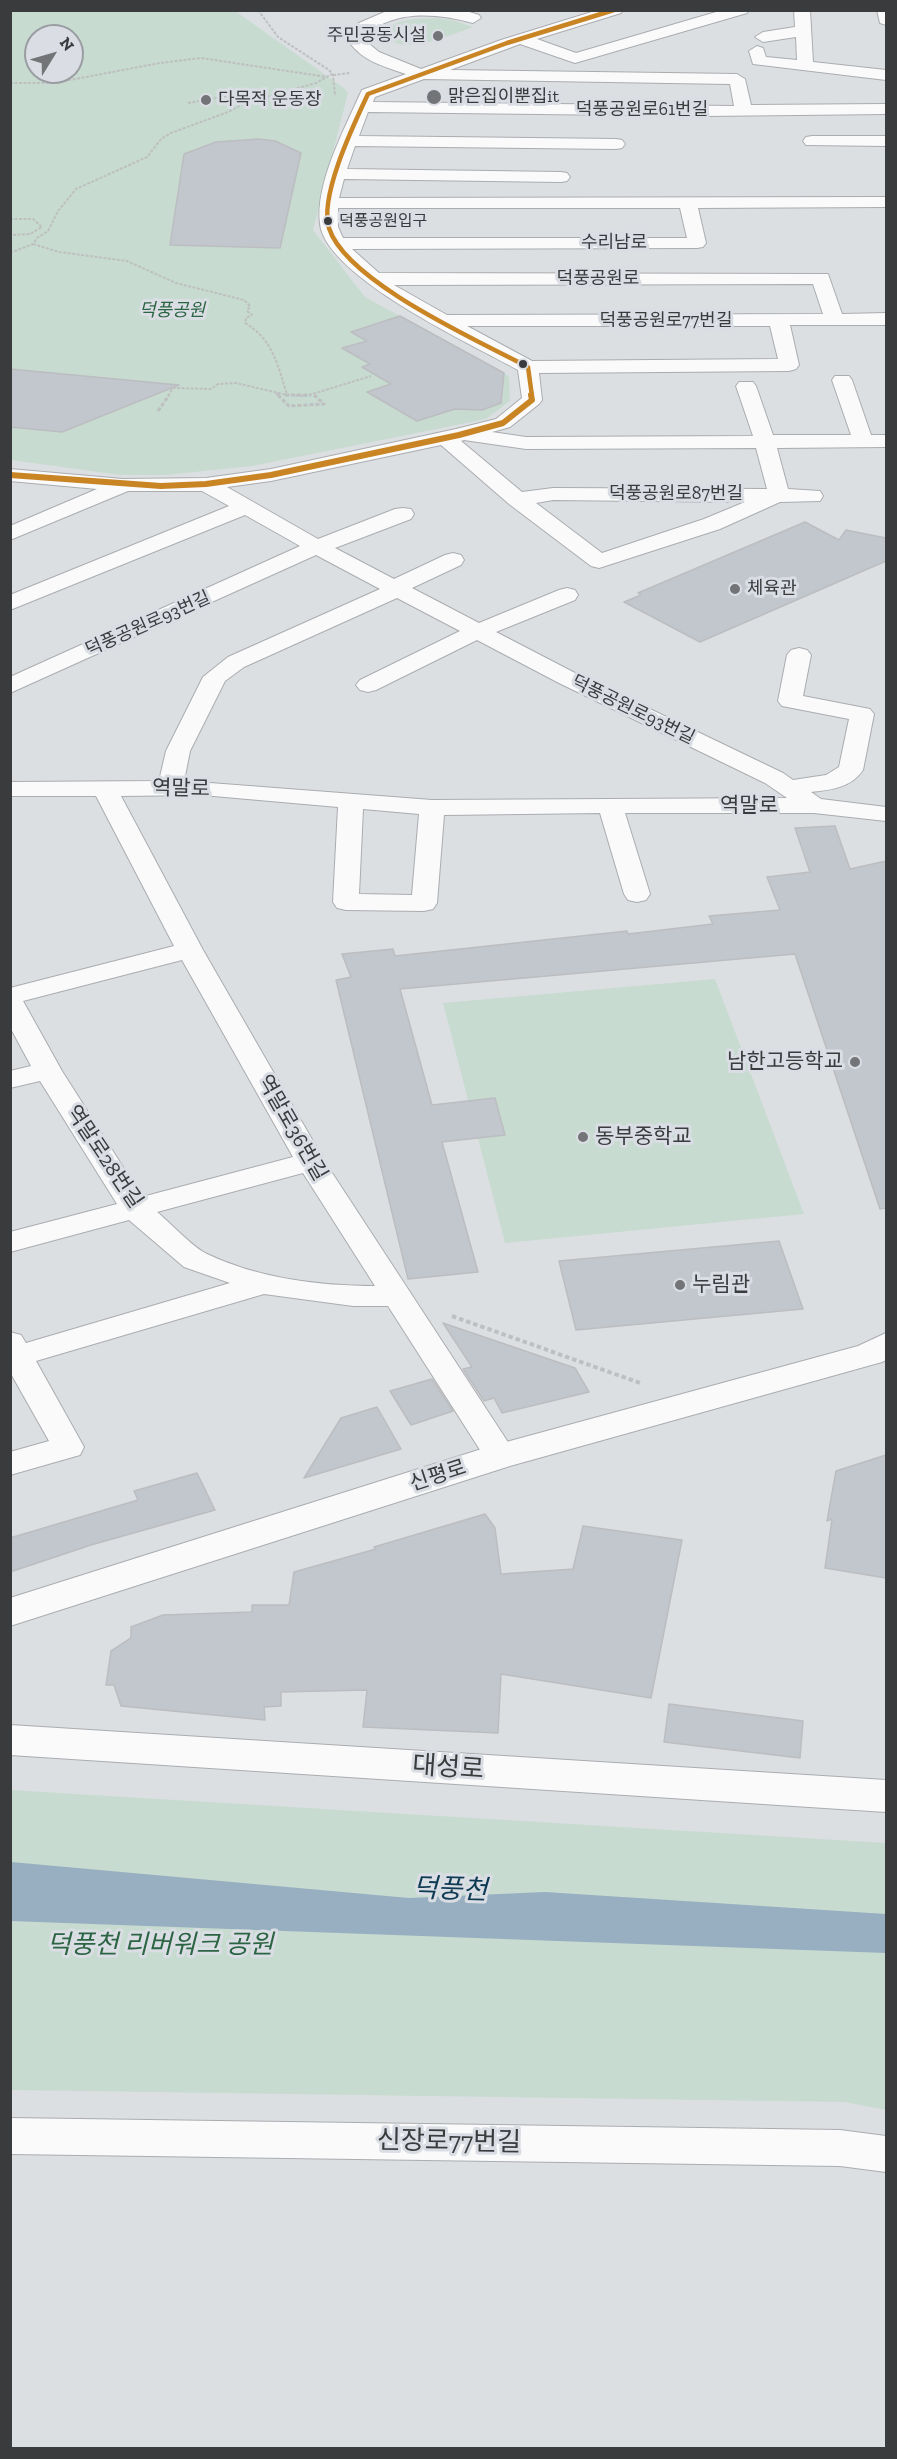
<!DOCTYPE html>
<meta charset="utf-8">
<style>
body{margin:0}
#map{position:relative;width:897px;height:2459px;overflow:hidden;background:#dcdfe2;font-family:"Zilla Slab",serif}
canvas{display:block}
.frame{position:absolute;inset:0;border:12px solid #393b3d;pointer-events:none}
.north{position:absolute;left:24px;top:24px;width:60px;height:60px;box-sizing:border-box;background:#dadee4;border:2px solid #9a9da1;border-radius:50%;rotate:53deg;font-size:16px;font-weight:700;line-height:24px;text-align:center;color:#393b3d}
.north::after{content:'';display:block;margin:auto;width:21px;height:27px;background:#727477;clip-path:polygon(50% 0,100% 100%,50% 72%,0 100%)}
</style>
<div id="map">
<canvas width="897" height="2459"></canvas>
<div class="frame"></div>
<div class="north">N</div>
</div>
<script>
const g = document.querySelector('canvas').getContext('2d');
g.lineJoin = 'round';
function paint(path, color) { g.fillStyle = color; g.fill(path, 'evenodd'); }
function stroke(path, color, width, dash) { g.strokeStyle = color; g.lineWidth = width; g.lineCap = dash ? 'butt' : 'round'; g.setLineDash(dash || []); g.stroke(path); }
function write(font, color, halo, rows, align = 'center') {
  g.font = font + ' "Zilla Slab","Noto Sans KR",serif'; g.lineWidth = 6; g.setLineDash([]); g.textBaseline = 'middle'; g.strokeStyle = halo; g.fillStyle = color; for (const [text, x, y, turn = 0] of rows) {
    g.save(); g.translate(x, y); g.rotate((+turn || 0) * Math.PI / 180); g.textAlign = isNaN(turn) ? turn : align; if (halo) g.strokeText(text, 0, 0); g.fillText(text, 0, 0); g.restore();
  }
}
const green = new Path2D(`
 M11,11H238V13L344,88L348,93L313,230L365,297L509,376L510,401L486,419L252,466L166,475H120L11,460ZM36,36H72V72H36Z
 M437,18L452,20L473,27C452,34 399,59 385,34C392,17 421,19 437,18Z
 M715,979L804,1214L505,1243L443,1003Z
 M10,1790L886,1843V2110L845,2102L11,2090Z`);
const water = new Path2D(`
 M11,1862L409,1898L545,1892L886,1914V1953L11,1921Z`);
const building = new Path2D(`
 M259,139L275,141L301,153L280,248L170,245L184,154L216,142Z
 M400,316L504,373L501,403L482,410L455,409L417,421L367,392L391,384L362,367L370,364L342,348L367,341L351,332Z
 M10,369L179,385L62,432L10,427Z
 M805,522L839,540L846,530L886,538V561L700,642L624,602L641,595L638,593Z
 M835,826L850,869L886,861V1208L880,1209L795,954L400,989L432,1105L495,1098L505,1135L442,1142L478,1272L408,1279L336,980L351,977L342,954L393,949L395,956L627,931L628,934L713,924L709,916L780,910L767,877L810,872L795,828Z
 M779,1241L803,1309L576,1330L559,1261Z
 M443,1323L575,1368L589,1392L502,1413L494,1398L484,1401L463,1369L472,1367Z
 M432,1379L453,1411L411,1425L390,1391Z
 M377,1407L401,1449L304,1478L341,1418Z
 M886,1455V1578L825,1568L832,1519L827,1521L836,1471Z
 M197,1473L215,1510L91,1545L10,1572V1538L138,1500L134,1491Z
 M485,1514L495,1528L501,1574L573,1569L583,1526L682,1540L651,1698L501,1674L498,1733L363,1727L367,1690L281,1692V1706L264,1707L265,1720L121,1706L114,1685H106L111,1651L131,1638V1627L163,1615L252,1612V1605H289L294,1572L376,1549L374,1547Z
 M669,1704L803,1721L800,1758L664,1742Z`);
const pathFar2 = new Path2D(`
 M258,10L278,37L329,70L333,75L335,96
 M333,75L350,73
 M10,83H54L160,63L201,58L327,77
 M188,103L227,96L244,102
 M10,219H33L42,227L30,234L10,235
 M33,244L59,252L127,261L176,283L244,300L250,306L247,311L252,315L246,318L245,323C273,339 278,366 287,395
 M10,253L33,244L37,238L48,231L58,211L76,189L147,157L161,139L171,133L228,112L245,103L316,83L332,74
 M276,393L279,396
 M168,396L173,388L211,389L218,384L236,383L287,395L306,396L371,376`);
const pathFar1 = new Path2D(`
 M278,395L289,406L324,404L314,395
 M285,395H311
 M158,411L169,395`);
const path = new Path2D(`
 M452,1316L640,1383`);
const minor = new Path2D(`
 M389,10H463L479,15L481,18L473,23C435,13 393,9 362,38L379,52L421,69L501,40L598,10H623L621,13L537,39L576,53L723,10H749L747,13L575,63L520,44L450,70L737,74L745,79L751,105L886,104V114L707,116L368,112L359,136L616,139L622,140L625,144L622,148L616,149L355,146L347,169L561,172L567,173L570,177L567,181L561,182L344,179L339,198L886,197V207L698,208L706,243L703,247L697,248L352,249L379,273L828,274L842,314L886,313V325H790L799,365L796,369L789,371L539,373L542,400L539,404L510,427L492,432L526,437L753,436L736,386L739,382H753L756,386L773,435H851L832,380L835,376H849L852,380L871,435H886V447L777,448L788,489L820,491L823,496L820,501L780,502L720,529L599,568L591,566L509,504L441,445L271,481L227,487L318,539L395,509L403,508L411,509L414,514L411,519L335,548L394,579L445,555L453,553L461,555L464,560L461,565L412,588L479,623L559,590L567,588L575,590L578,595L575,600L496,632L575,673L783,773L793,780L826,775L839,767L849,719L782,706L778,701L787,655L791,650L799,648L807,650L811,655L803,696L870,709L874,714L863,770C851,788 830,790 811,792L821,799L886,807V821L814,813H625L650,894L646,900L637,902L628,900L624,894L600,813L444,815L437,903L433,909L424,911L346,910L337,908L333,902L338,807L202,795L121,796L203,950L325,1162L517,1456L513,1464L501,1467L489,1464L388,1306H353L264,1294L36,1361L84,1447L80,1455L10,1475V1452L49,1441L10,1372V1332L21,1335L26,1343L230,1283L184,1267L129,1220L10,1252V1232L117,1204L40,1081L10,1088V1071L31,1066L10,1027V988L174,946L96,796H10V782L159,781L166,751L203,677L228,657L380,589L316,555L10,693V677L300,546L245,515L10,610V595L229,506L202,491H128L10,540V526L97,489L10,481V469L123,479L206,478L271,469L456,429L496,419L522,398L518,370C473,345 326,277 320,224C315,184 344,130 360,94L362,90L406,74C382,66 359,60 346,37L359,23ZM424,79L730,84L734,106L373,102L375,97ZM338,208H680L687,238H343L338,227ZM813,284L823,314L447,315L394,285ZM467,326H770L778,359L532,361ZM464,440L526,449L756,448L767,489L553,488L522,492L461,441ZM553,500L745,502L704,519L602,553L536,503ZM397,598L460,631L360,680L356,685L360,690L368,692L376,690L477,640L559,683L765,783L787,798L432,800L184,781L190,751L225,681L244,667ZM363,809L419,814L412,895L359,894ZM182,960L293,1157L142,1197L62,1071L23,1001ZM303,1173L375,1286C320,1286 257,1278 207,1254C191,1246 172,1224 157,1212Z
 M794,10H810L813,62L886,70V80L753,64L749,51L757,46L763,48L766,57L797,60L796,37L763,42L755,37L763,32L795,27Z
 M877,10H886V25L880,23Z
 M812,136H886V146L806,145L803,141L806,137Z
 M10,2118L840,2130L886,2136V2172L840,2166L10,2154Z`);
const tertiary = new Path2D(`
 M886,1333V1360L882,1362L510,1466L10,1626V1598L488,1447L858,1346Z
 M10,1725L886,1780V1812L10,1755Z`);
const bus1Far1 = new Path2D(`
 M532,396L528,367C479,341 346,282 329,228C319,196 354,124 368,94L507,43L614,10`);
const bus1 = new Path2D(`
 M10,475L161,486L206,484L271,475L459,435L503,423L532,400L531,395`);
const markers = [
 [438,36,6,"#727477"],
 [434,97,8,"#727477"],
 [206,100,6,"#727477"],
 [328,221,5,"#393b3d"],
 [523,364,5,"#393b3d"],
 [735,589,6,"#727477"],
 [855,1062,6,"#727477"],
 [583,1137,6,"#727477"],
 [680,1285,6,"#727477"]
];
const farBusnames = [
 ["덕풍공원입구",339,221]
];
const farPoinames = [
 ["주민공동시설",426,36,"right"],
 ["맑은집이뿐집it",448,97],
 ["다목적 운동장",218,100],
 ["체육관",747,589]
];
const farStreetnames = [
 ["덕풍공원로61번길",642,110],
 ["수리남로",614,243],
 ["덕풍공원로",598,279],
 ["덕풍공원로77번길",666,321],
 ["덕풍공원로87번길",676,494],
 ["덕풍공원로93번길",148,624,-24],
 ["덕풍공원로93번길",633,710,26]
];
const farParknames = [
 ["덕풍공원",172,311]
];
const streetNames = [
 ["역말로",181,789,1],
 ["역말로",749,806],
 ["역말로36번길",292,1128,60],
 ["역말로28번길",104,1157,56],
 ["신평로",438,1476,-18]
];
const poiNames = [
 ["남한고등학교",843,1062,"right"],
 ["동부중학교",595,1137],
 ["누림관",692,1285]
];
const nearStreetnames = [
 ["대성로",448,1768,4],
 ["신장로77번길",449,2142,1]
];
const nearParknames = [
 ["덕풍천 리버워크 공원",160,1946]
];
const nearWaternames = [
 ["덕풍천",450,1890,2]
];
paint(green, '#c7dbd0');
paint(water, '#97afc0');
paint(building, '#c2c7cd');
stroke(building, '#bcbdc0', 1.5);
stroke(minor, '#aaacaf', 2);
stroke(tertiary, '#aaacaf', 2);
stroke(pathFar2, '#bebfc0', 2, [3, 1.5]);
stroke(pathFar1, '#bebfc0', 3, [4, 2]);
stroke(path, '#bebfc0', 4, [4.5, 3]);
paint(minor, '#fafafb');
paint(tertiary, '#fafafb');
stroke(bus1Far1, '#c98424', 4.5);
stroke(bus1, '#c98424', 6);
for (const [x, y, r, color] of markers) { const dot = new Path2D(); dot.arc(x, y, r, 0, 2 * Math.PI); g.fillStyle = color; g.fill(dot); stroke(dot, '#dadee4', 2); }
write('16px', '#393b3d', '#dadee4', farBusnames, 'left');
write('18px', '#393b3d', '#dadee4', farPoinames, 'left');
write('18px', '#393b3d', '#dadee4', farStreetnames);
write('italic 18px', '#2c6543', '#dadee4', farParknames);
write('21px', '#393b3d', '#dadee4', streetNames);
write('21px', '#393b3d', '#dadee4', poiNames, 'left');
write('26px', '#393b3d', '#dadee4', nearStreetnames);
write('italic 26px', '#2c6543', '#dadee4', nearParknames);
write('italic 27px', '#0e3a54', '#dadee4', nearWaternames);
</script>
